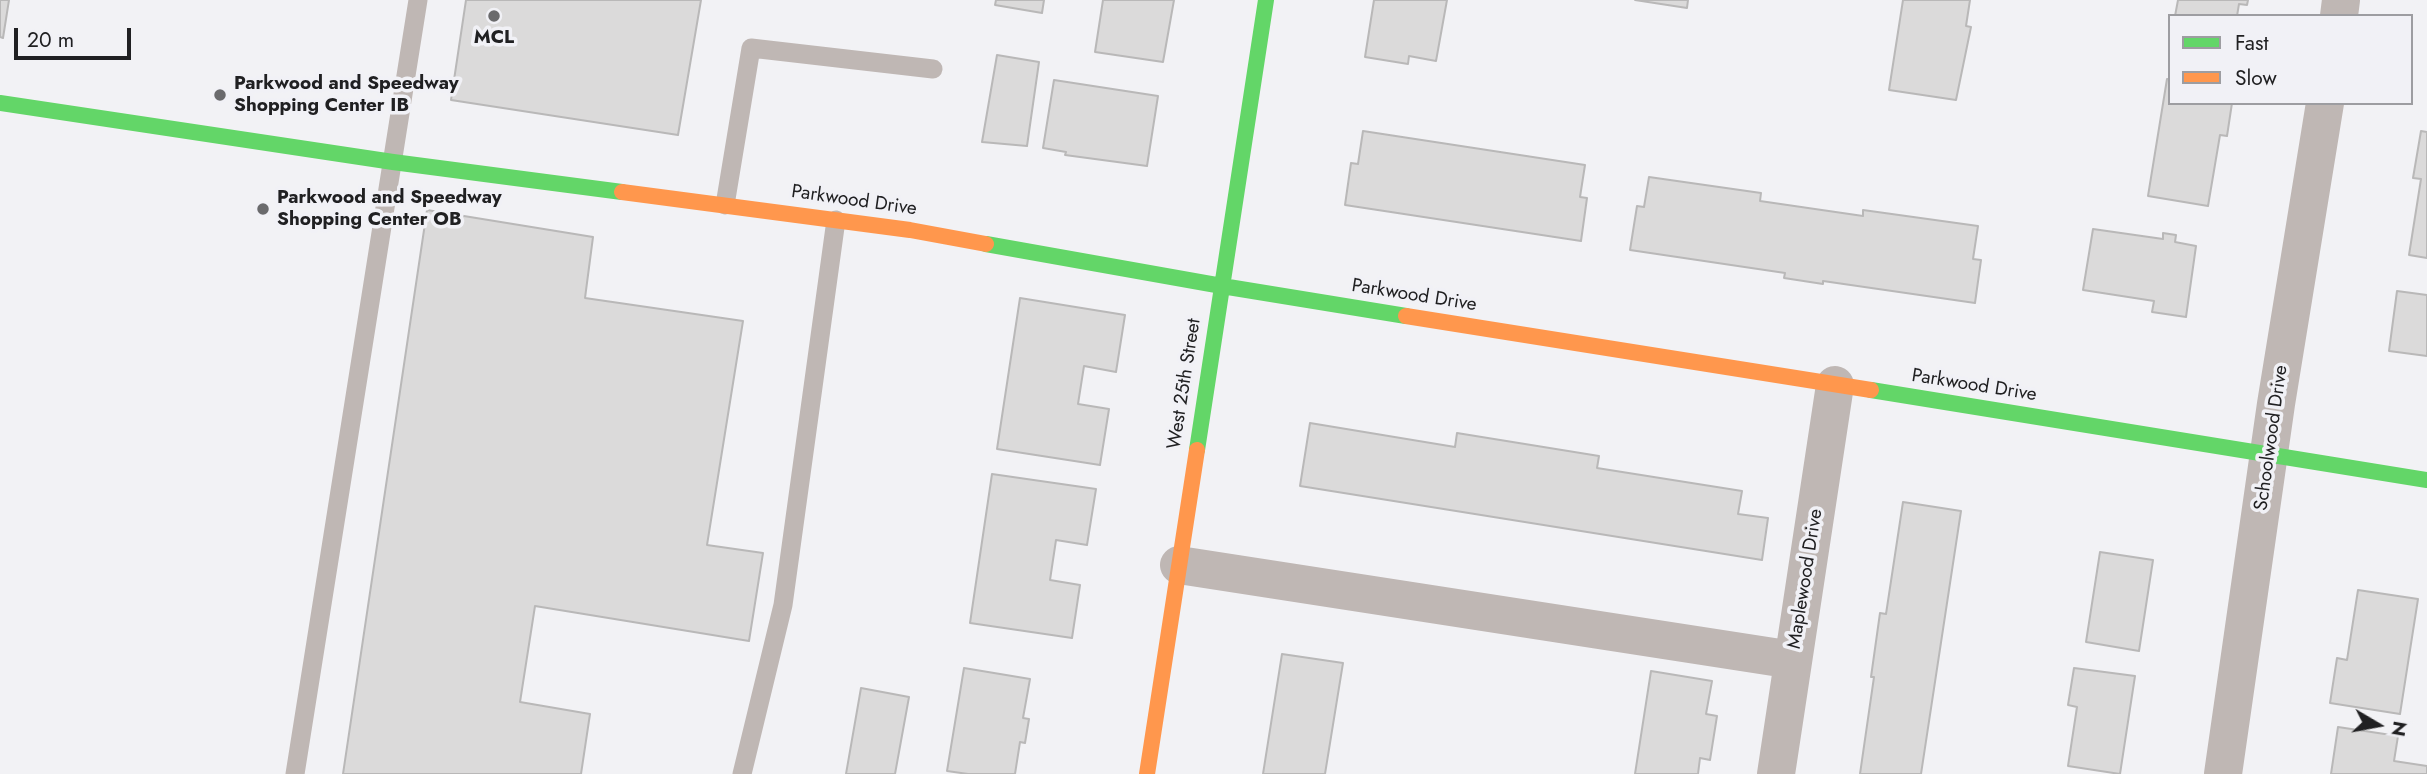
<!DOCTYPE html>
<style>
body{margin:0}
#map{position:relative;width:2427px;height:774px;overflow:hidden;background:#f2f2f5;font-family:Jost,sans-serif}
canvas{display:block}
.legend{position:absolute;left:2168px;top:14px;width:245px;height:91px;box-sizing:border-box;background:#f1f1f6;border:2px solid #9d9da1;margin:0;padding:9px 12px;list-style:none;font-size:21px;color:#202022}
.legend li{display:flex;align-items:center;gap:14px;height:35px}
.legend b{width:35px;border:2px solid #9d9da1}
.north{position:absolute;left:2343px;top:690px;width:70px;height:70px;-webkit-text-stroke:5px #f1f1f6;paint-order:stroke;rotate:100deg;font-size:19px;font-weight:700;line-height:28px;text-align:center;color:#202022}
.north::after{content:'';display:block;margin:auto;width:24px;height:32px;background:#202022;clip-path:polygon(50% 0,100% 100%,50% 72%,0 100%)}
.scale{position:absolute;left:14px;top:28px;width:117px;height:32px;box-sizing:border-box;border:4px solid #202022;border-top:0;padding-left:9px;font-size:21px;line-height:24px;white-space:nowrap;color:#202022;-webkit-text-stroke:5px #f1f1f6;paint-order:stroke}
</style>
<div id="map">
<canvas width="2427" height="774"></canvas>
<ul class="legend">
<li><b style="height:9px;background:#63d668"></b>Fast</li>
<li><b style="height:9px;background:#ff974d"></b>Slow</li>
</ul>
<div class="north">N</div>
<div class="scale">20 m</div>
</div>
<script>
const g = document.querySelector('canvas').getContext('2d');
g.lineJoin = 'round';
function paint(path, color) { g.fillStyle = color; g.fill(path, 'evenodd'); }
function stroke(path, color, width, dash) { g.strokeStyle = color; g.lineWidth = width; g.lineCap = dash ? 'butt' : 'round'; g.setLineDash(dash || []); g.stroke(path); }
function write(font, color, halo, rows, align = 'center') {
  g.font = font + ' Jost,sans-serif'; g.lineWidth = 7; g.setLineDash([]); g.textBaseline = 'middle'; g.strokeStyle = halo; g.fillStyle = color; for (const [text, x, y, turn = 0] of rows) {
    g.save(); g.translate(x, y); g.rotate((+turn || 0) * Math.PI / 180); g.textAlign = isNaN(turn) ? turn : align; if (halo) g.strokeText(text, 0, 0); g.fillText(text, 0, 0); g.restore();
  }
}
const building = new Path2D(`
 M0,0H9L3,38L0,37Z
 M466,0H701L678,135L451,100Z
 M996,0H1044L1042,13L995,5Z
 M1103,0H1174L1163,62L1095,52Z
 M1374,0H1447L1436,61L1409,56L1408,64L1365,57Z
 M1635,0H1688L1687,8Z
 M1903,0H1970L1966,26L1971,27L1956,100L1889,90Z
 M2178,0H2248L2247,5L2239,4L2237,16H2175Z
 M997,55L1039,62L1027,146L982,142Z
 M2167,79H2170V103H2232L2227,136L2220,135L2208,206L2148,196Z
 M1054,80L1158,96L1147,166L1065,155L1066,152L1043,148Z
 M1363,131L1585,165L1580,197L1587,198L1581,241L1345,205L1351,163L1358,164Z
 M2421,131L2427,132V258L2409,255L2421,179L2413,178Z
 M1649,177L1761,193L1760,201L1863,216V210L1978,226L1973,259L1981,260L1975,303L1823,281V284L1784,278L1785,273L1630,250L1637,206L1644,207Z
 M427,210L593,237L585,298L743,321L707,545L763,553L749,641L535,606L520,702L590,714L581,774H343Z
 M2093,229L2163,239V233L2176,235L2175,242L2196,246L2186,317L2152,312L2154,301L2083,290Z
 M2397,291L2427,295V356L2389,351Z
 M1020,298L1125,315L1116,372L1084,366L1078,404L1109,409L1100,465L997,449Z
 M1310,423L1455,447L1457,433L1599,456L1597,468L1742,491L1738,514L1768,518L1762,560L1300,486Z
 M992,474L1096,489L1087,545L1056,540L1050,580L1080,585L1072,638L970,623Z
 M1903,502L1961,511L1921,774H1860L1874,677H1871L1880,613L1886,614Z
 M2100,552L2153,560L2139,651L2086,642Z
 M2358,590L2418,599L2400,714L2330,703L2337,658L2347,660Z
 M1282,654L1343,663L1325,774H1263Z
 M964,668L1030,679L1023,718L1029,719L1025,743L1020,742L1015,774H968L947,771Z
 M2074,668L2135,676L2120,774L2068,766L2077,707L2068,705Z
 M1651,671L1712,681L1706,714L1717,716L1710,760L1700,758L1698,774H1635Z
 M861,688L909,697L895,774H846Z
 M2338,727L2398,736L2394,761L2427,766V774H2331Z`);
const lane = new Path2D(`
 M725,205L751,48L933,69
 M295,774L418,0
 M742,774L783,605L836,220`);
const street = new Path2D(`
 M2339,16L2341,0
 M1179,565L1793,660
 M1776,774L1835,385
 M2223,774L2276,404L2325,103`);
const fast = new Path2D(`
 M0,103L393,162L622,192
 M986,244L1222,286L1406,316
 M1871,390L2427,480
 M1197,450L1266,0`);
const slow = new Path2D(`
 M622,192L910,230L986,244
 M1406,316L1871,390
 M1147,774L1197,450`);
const markers = [
 [494,16,7,"#6a6a6c"],
 [220,95,7,"#6a6a6c"],
 [263,209,7,"#6a6a6c"]
];
const poiNames = [
 ["MCL",494,38,"center"],
 ["Parkwood and Speedway",234,84],
 ["Shopping Center IB",234,106],
 ["Parkwood and Speedway",277,198],
 ["Shopping Center OB",277,220]
];
const streetNames = [
 ["Parkwood Drive",854,201,8],
 ["Parkwood Drive",1414,296,9],
 ["West 25th Street",1185,384,-81],
 ["Parkwood Drive",1974,386,9],
 ["Schoolwood Drive",2272,438,-82],
 ["Maplewood Drive",1806,579,-81]
];
paint(building, '#dbdada');
stroke(building, '#b9b8b8', 2);
stroke(lane, '#bfb7b4', 19);
stroke(street, '#bfb7b4', 38);
stroke(fast, '#63d668', 16);
stroke(slow, '#ff974d', 16);
for (const [x, y, r, color] of markers) { const dot = new Path2D(); dot.arc(x, y, r, 0, 2 * Math.PI); g.fillStyle = color; g.fill(dot); stroke(dot, '#f1f1f6', 2.5); }
write('bold 19px', '#202022', '#f1f1f6', poiNames, 'left');
write('19px', '#202022', '#f1f1f6', streetNames);
</script>
